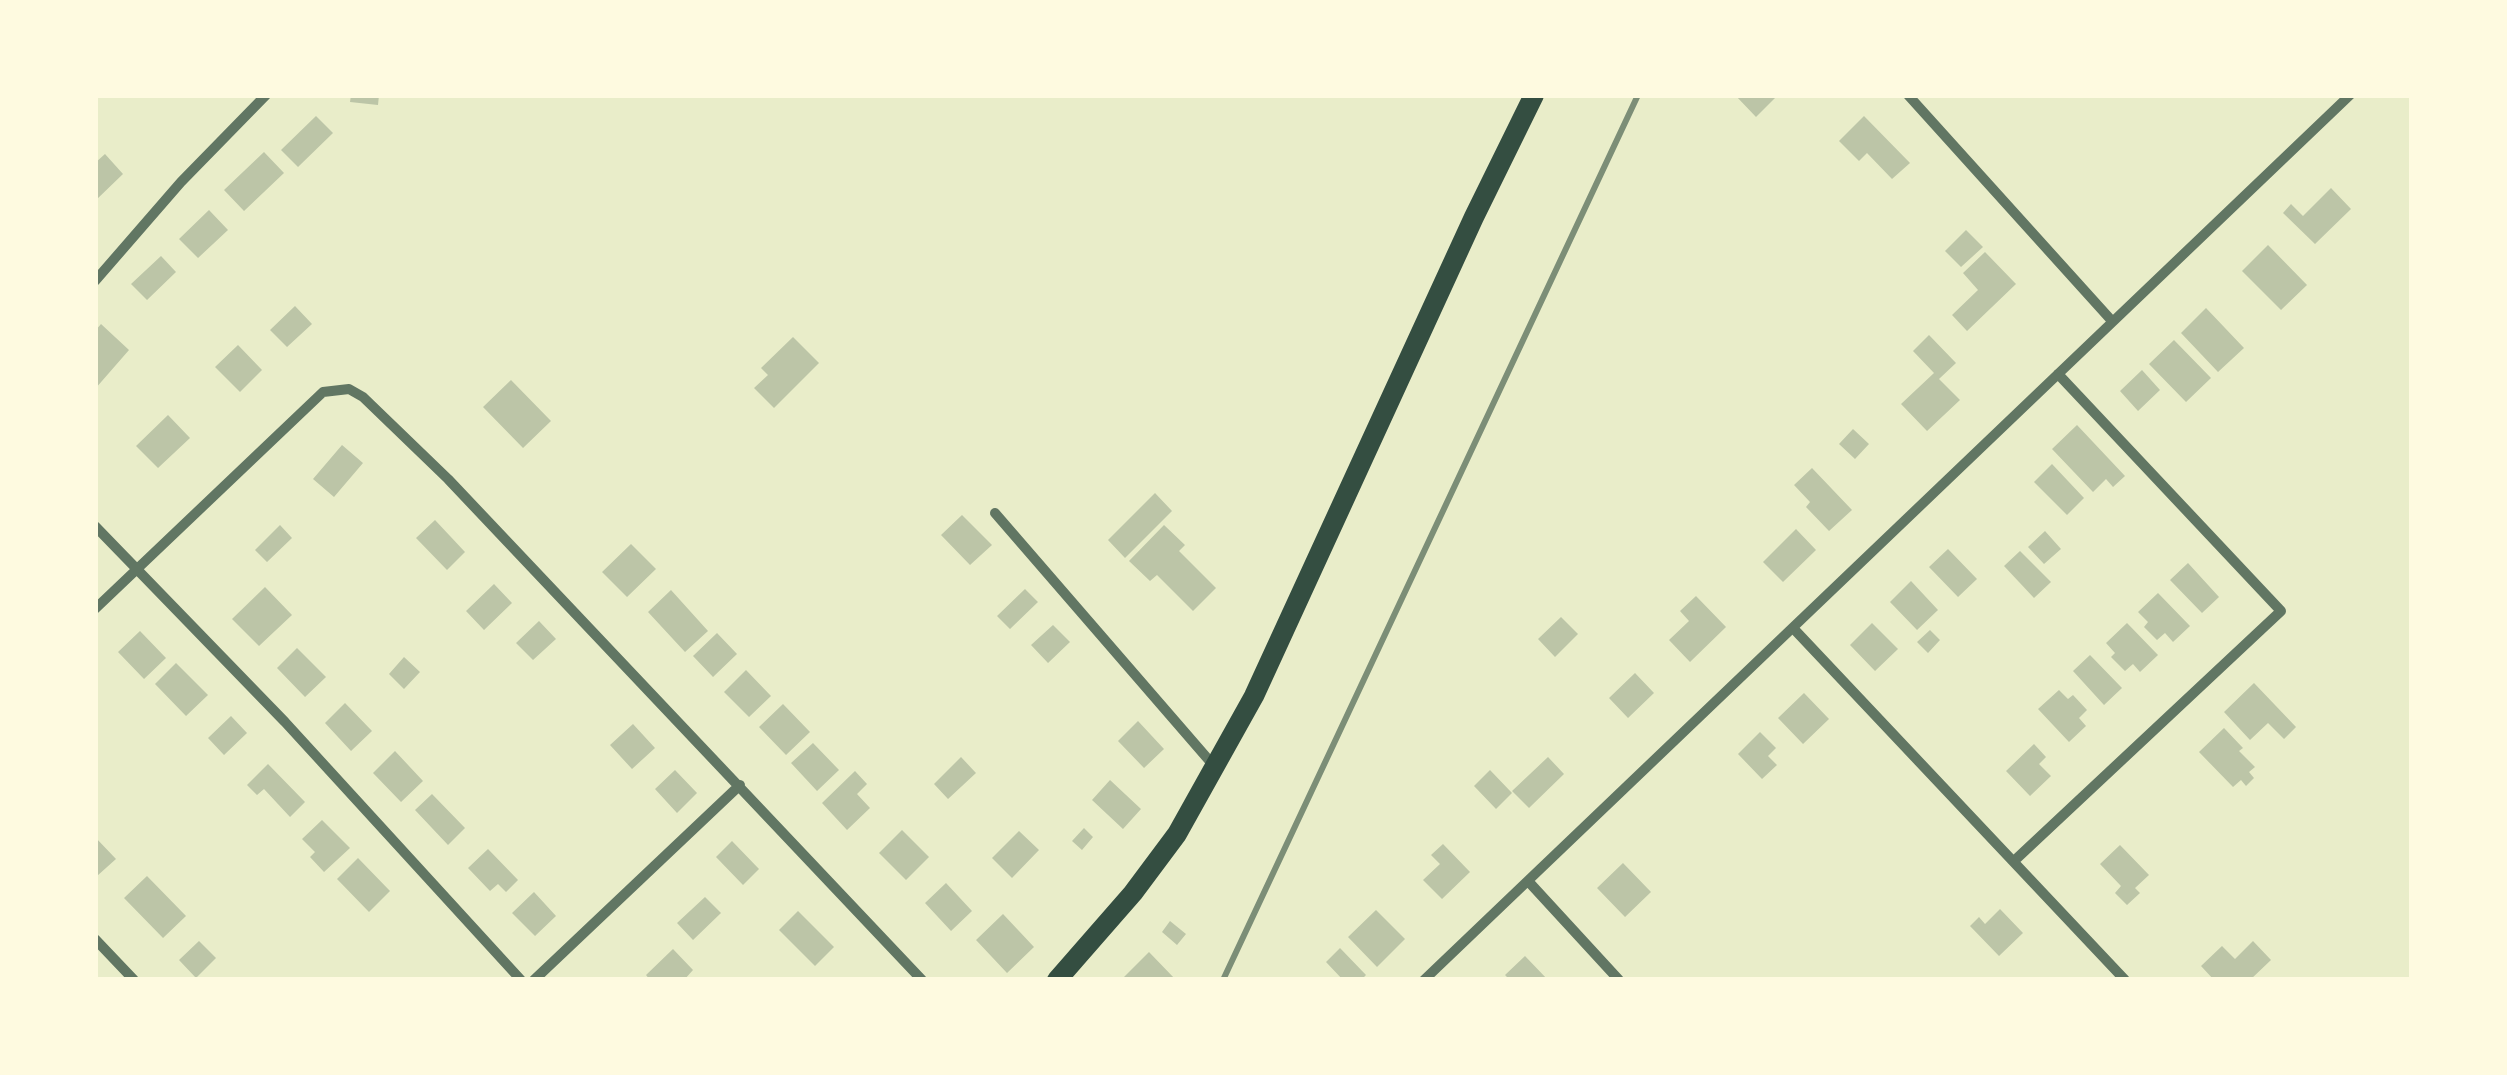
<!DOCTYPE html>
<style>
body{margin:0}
#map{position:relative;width:2507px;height:1075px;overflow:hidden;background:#e9edc9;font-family:Cabin,sans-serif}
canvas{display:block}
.frame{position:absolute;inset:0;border:98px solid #fefae0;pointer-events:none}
</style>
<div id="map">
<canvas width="2507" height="1075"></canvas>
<div class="frame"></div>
</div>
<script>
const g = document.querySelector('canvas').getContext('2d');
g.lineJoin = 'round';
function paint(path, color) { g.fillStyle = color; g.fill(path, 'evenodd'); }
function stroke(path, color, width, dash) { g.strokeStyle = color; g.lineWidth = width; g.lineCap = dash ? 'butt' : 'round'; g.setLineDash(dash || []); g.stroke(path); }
const building = new Path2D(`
 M351,95H379L378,105L350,102Z
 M1735,95H1772L1775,98L1756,117Z
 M316,116L333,133L298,167L281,150Z
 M1864,116L1910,163L1892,179L1867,153L1859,161L1839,141Z
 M264,152L284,173L244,211L224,190Z
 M105,154L123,174L95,201V163Z
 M2331,188L2351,209L2315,244L2283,213L2291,204L2303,216Z
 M209,210L228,230L198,258L179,239Z
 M1966,230L1983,247L1961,267L1945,251Z
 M2268,245L2307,285L2281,310L2242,271Z
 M1985,252L2016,284L1967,331L1952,315L1978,290L1963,273Z
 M161,256L176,272L147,300L131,284Z
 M295,306L312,324L287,347L270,330Z
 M2206,308L2244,348L2218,372L2181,333Z
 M101,324L129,350L95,389V331Z
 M1929,335L1956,363L1939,379L1960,400L1927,431L1901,404L1934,373L1913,351Z
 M793,337L819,363L774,408L754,388L768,375L761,368Z
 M2174,340L2211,378L2186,402L2149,364Z
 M238,345L262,370L240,392L215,367Z
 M2142,370L2160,390L2138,411L2120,391Z
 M511,380L551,421L523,448L483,407Z
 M168,415L190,438L158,468L136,446Z
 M2077,425L2125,476L2113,487L2106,479L2093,492L2052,449Z
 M1853,429L1869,444L1855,459L1839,444Z
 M342,445L363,463L334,497L313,479Z
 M2052,464L2084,498L2067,515L2034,482Z
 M1812,468L1852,510L1829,531L1806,507L1810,502L1794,485Z
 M1155,493L1172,511L1125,558L1108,540Z
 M962,515L992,545L970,565L941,535Z
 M435,520L465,552L447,570L416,538Z
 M280,525L292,538L267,562L255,550Z
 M1164,525L1185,545L1179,551L1216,588L1193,611L1157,575L1150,581L1129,561Z
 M1796,529L1816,550L1783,582L1763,562Z
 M2045,531L2061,549L2044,564L2028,547Z
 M631,544L656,569L627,597L602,572Z
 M1948,549L1977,579L1958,597L1929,567Z
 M2020,551L2051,582L2034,598L2004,566Z
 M2188,563L2219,597L2202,613L2170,580Z
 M1911,581L1938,610L1917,630L1890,602Z
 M494,584L512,603L484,630L466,611Z
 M265,587L292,615L259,646L232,619Z
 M1025,589L1038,602L1010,629L997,616Z
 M671,590L708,631L685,652L648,612Z
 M2158,593L2190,626L2173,642L2165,633L2157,640L2144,627L2148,622L2138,612Z
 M1696,596L1726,627L1690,662L1669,640L1689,621L1680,611Z
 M1561,617L1578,634L1555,657L1538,639Z
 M539,621L556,639L533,660L516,643Z
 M1872,623L1898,649L1875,671L1850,645Z
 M2127,623L2158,655L2140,672L2133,664L2125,671L2111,657L2115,653L2106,643Z
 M1053,625L1070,642L1048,663L1031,645Z
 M1930,630L1940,640L1928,653L1917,642Z
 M140,631L166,658L144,679L118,652Z
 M717,633L737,654L713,677L693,656Z
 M297,648L326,677L305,697L277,668Z
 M2090,655L2122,688L2104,705L2073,671Z
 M404,657L420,672L404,689L389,674Z
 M176,663L208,695L186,716L155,684Z
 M746,670L771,696L749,717L724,692Z
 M1635,673L1654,693L1628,718L1609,698Z
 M2254,683L2296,727L2284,739L2268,723L2250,740L2224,712Z
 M2059,690L2068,699L2073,695L2087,710L2079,718L2086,726L2069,742L2038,709Z
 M1804,693L1829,719L1803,744L1778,718Z
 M345,703L372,731L351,751L325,723Z
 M783,704L810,732L786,755L759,727Z
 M231,716L247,733L224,755L208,738Z
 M1138,721L1164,749L1144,768L1118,741Z
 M633,724L655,748L632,769L610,745Z
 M2224,728L2243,748L2239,751L2255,767L2249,772L2254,778L2246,786L2241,780L2233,787L2199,752Z
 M1760,732L1776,748L1768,756L1777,765L1762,779L1738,754Z
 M813,743L839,770L817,791L791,763Z
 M2034,744L2046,757L2039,764L2051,776L2030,796L2006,771Z
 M395,751L423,781L401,802L373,773Z
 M961,757L976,773L948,799L934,784Z
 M1548,757L1564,774L1529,808L1512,791Z
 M268,764L305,802L290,817L264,789L257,795L247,785Z
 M675,770L697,793L677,813L655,789Z
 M1490,770L1512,793L1496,809L1474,786Z
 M855,771L867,784L857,794L870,808L847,830L822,803Z
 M1110,780L1141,809L1123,829L1092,800Z
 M432,794L465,828L448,845L415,810Z
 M322,820L350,848L324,872L310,857L315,852L302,839Z
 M1084,828L1093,837L1082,850L1072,841Z
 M902,830L929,857L906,880L879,853Z
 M1019,831L1039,850L1012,878L992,858Z
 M95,837L116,859L97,876L95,873Z
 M732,841L759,869L743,885L716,857Z
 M1443,844L1470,872L1442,899L1423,880L1440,864L1431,855Z
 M2120,845L2149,875L2135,888L2140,893L2127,905L2115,893L2121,886L2100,864Z
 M488,849L518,880L506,892L498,884L490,891L468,868Z
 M358,858L390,891L369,912L337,879Z
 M1623,863L1651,892L1625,917L1597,888Z
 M147,876L186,916L163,938L124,898Z
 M946,883L972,911L951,931L925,903Z
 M534,892L556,916L535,936L512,913Z
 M705,897L721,913L693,940L677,923Z
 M2000,909L2023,933L1999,956L1970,926L1979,917L1985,924Z
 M1376,910L1405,939L1377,967L1348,937Z
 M798,911L834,947L815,966L779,930Z
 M1003,914L1034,947L1007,973L976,940Z
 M1170,921L1186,934L1177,945L1162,932Z
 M199,941L216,958L196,978L179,960Z
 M2253,941L2271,960L2250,980H2214L2201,966L2222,946L2235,959Z
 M1340,948L1366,975L1361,980H1343L1326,962Z
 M673,949L693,970L684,980H650L646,975Z
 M1149,952L1176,980H1127L1124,977Z
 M1525,956L1548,980H1510L1505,975Z`);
const minor = new Path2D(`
 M1908,95L2112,321
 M95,281L181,182L266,95
 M995,513L1214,766
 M95,526L285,722L521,980
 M95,609L323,392L349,389L363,397L448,479L922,980
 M1793,628L2125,980
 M2014,861L2281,611L2058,374
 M1528,881L1619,980
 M95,939L134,980
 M534,980L740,785
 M1424,980L2350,95`);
const primary = new Path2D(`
 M1057,980L1133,893L1177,834L1254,696L1474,217L1534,95`);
const rail = new Path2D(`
 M1223,980L1638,95`);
paint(building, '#bcc5a7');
stroke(minor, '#617663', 10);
stroke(primary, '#344e41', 20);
stroke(rail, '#7c8e77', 6);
</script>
